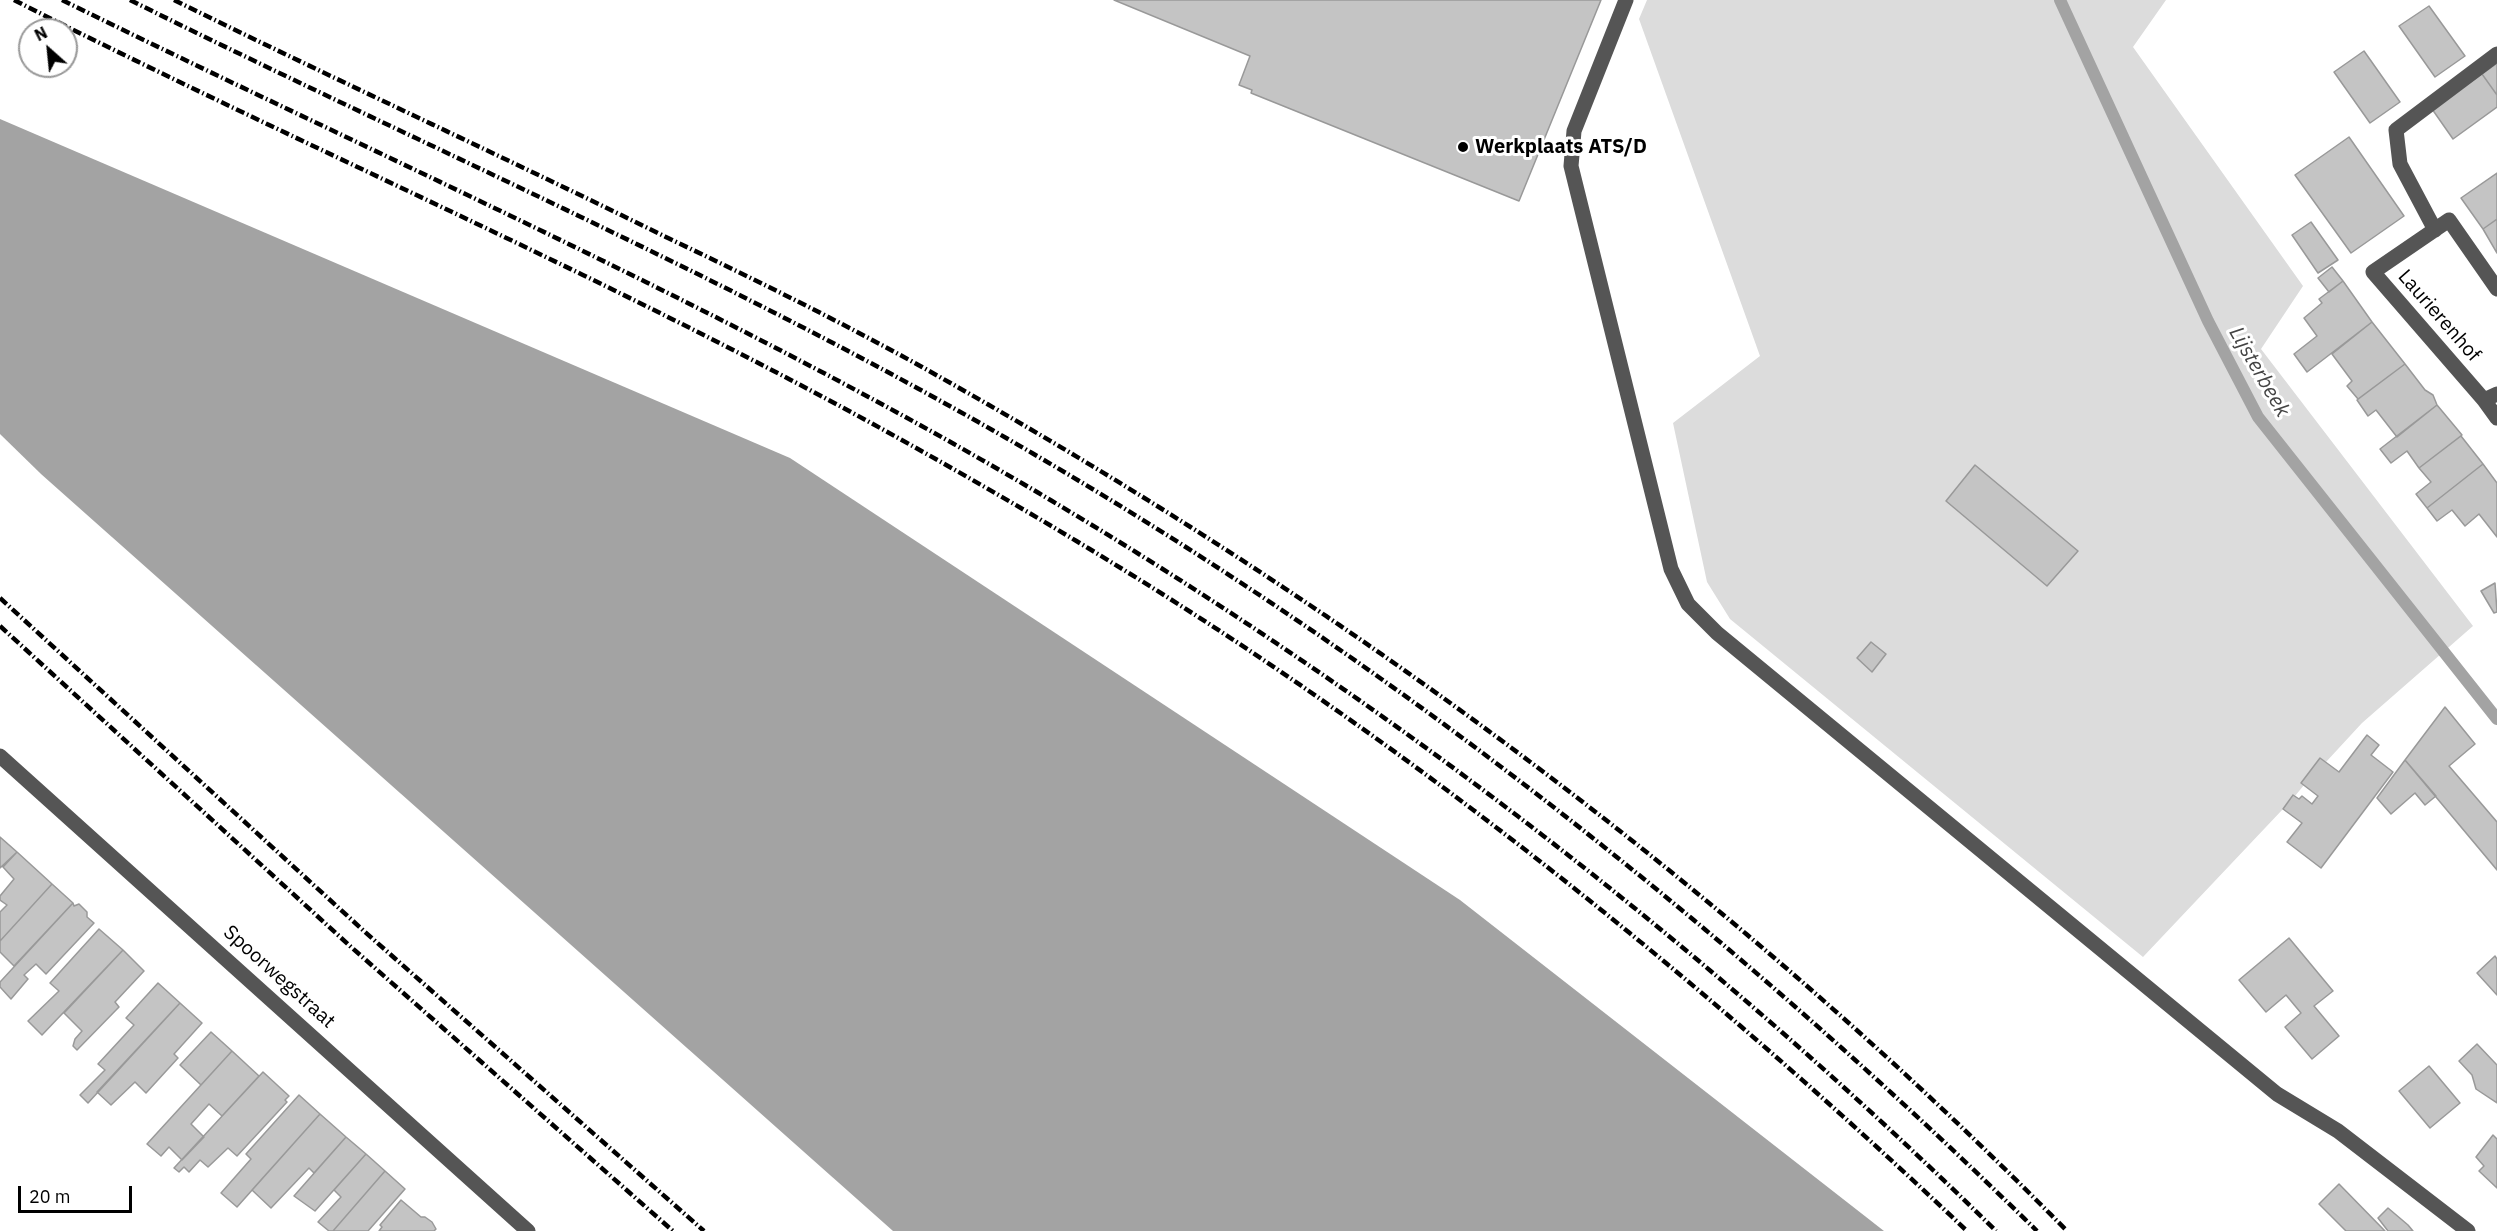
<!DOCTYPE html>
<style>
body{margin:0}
#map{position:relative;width:2497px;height:1231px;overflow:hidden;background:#fff;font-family:"IBM Plex Sans",sans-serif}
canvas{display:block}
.north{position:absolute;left:18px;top:18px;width:60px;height:60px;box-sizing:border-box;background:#fff;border:2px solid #999;border-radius:50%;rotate:333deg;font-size:16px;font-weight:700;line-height:24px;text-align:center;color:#000}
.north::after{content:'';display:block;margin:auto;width:21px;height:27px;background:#000;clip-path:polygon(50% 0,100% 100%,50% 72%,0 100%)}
.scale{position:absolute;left:18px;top:1186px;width:114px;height:27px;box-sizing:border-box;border:3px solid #000;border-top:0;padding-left:8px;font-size:18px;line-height:21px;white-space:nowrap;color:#000;-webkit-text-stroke:4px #fff;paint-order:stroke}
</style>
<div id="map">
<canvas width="2497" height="1231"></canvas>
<div class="north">N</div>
<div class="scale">20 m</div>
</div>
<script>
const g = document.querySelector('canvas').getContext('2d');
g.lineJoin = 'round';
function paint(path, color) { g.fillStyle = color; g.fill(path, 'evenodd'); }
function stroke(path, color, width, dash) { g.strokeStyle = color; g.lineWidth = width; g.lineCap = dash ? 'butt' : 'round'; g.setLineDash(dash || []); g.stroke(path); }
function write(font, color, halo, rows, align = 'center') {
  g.font = font + ' "IBM Plex Sans",sans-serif'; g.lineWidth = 6; g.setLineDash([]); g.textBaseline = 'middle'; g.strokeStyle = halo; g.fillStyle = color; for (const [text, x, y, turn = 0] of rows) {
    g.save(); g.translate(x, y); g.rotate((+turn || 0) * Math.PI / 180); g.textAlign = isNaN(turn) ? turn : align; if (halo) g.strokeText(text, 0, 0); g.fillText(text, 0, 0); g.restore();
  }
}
const green = new Path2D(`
 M1647,0H2166L2133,47L2303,286L2261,349L2473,626L2362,723L2326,762L2320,758L2301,783L2304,785L2295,796L2292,795L2283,809L2143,957L1730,619L1707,582L1673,423L1760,356L1639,19Z`);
const water = new Path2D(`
 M0,119L790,458L1460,900L1884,1231H893L41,474L0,434Z`);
const stream = new Path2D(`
 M2060,0L2208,321L2258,417L2497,719`);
const building = new Path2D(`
 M1114,0H1601L1519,201L1251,93L1252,90L1239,85L1250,56Z
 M2429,6L2465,56L2435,77L2399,26Z
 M2364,51L2400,102L2370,123L2334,72Z
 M2497,63V95L2482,74Z
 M2482,74L2497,95V107L2453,139L2432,109Z
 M2349,137L2404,216L2351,253L2295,175Z
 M2497,173V219L2483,229L2461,198Z
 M2497,219V253L2483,229Z
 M2311,222L2338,260L2318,273L2292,235Z
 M2332,267L2343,281L2329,292L2318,278Z
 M2343,281L2372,322L2307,372L2294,354L2317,336L2304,318L2322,303L2319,299Z
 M2372,322L2405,364L2358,399L2347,386L2352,381L2332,354Z
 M2405,364L2425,390L2433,395L2437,405L2397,437L2376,410L2368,416L2357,400Z
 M2437,405L2462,435L2419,468L2407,451L2391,463L2380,449Z
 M2461,436L2483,464L2427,508L2416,494L2431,482L2419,468Z
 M2483,464L2497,483V537L2479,514L2465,526L2452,510L2437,521L2427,508Z
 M1975,465L2078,551L2047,586L1946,501Z
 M2495,583L2497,612L2494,613L2481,591Z
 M1871,642L1886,654L1872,672L1857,658Z
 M2445,707L2475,744L2449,766L2497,822V870L2405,760Z
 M2367,735L2379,745L2371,755L2393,772L2321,868L2287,842L2302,823L2283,809L2293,795L2299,799L2302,796L2312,804L2318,796L2301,783L2320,758L2339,772Z
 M2405,760L2436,796L2425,805L2415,793L2391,814L2377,798Z
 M0,837L17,852L0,868Z
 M17,852L52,884L0,941V912L7,905L0,900V896L14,879L3,867Z
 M52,884L73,903L14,966L0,952V941Z
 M73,903L74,906L79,904L87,912V917L94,923L46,974L36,964L24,975L28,979L11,999L0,987V982Z
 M99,929L123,950L42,1035L28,1021L59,991L50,983Z
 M2289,938L2333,991L2314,1006L2339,1036L2312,1059L2285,1027L2301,1013L2286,995L2266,1012L2239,980Z
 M123,950L144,971L115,1002L119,1007L77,1050L73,1046L75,1039L82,1031L64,1013Z
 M2495,956L2497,959V995L2477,973Z
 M158,983L180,1003L88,1103L80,1095L105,1070L98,1064L134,1025L126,1018Z
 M180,1003L202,1023L174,1054L178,1058L146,1093L135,1082L111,1105L97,1092Z
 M211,1032L232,1051L201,1085L180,1065Z
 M2477,1044L2497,1065V1103L2476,1089L2472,1075L2459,1061Z
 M232,1051L259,1076L222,1116L209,1104L191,1124L204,1137L182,1160L169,1147L161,1156L147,1144Z
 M2429,1066L2460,1103L2430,1128L2399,1091Z
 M263,1072L289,1096L285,1100L287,1102L237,1156L228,1148L208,1167L200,1160L189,1172L184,1167L179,1172L174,1168Z
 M299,1095L320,1114L237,1207L221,1193L251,1159L246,1154Z
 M320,1114L346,1137L314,1173L309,1168L271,1208L252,1190Z
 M2493,1135L2497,1139V1188L2479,1171L2484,1166L2476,1157Z
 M346,1137L366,1154L315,1211L294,1196Z
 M366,1154L385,1171L333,1231H329L318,1222L341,1197L334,1190Z
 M385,1171L405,1189L368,1231H333Z
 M2339,1184L2385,1231H2346L2319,1204Z
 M401,1200L421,1217H425L432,1222L436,1229L434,1231H379L382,1227L380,1225Z
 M2388,1208L2408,1225L2413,1231H2388L2378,1218Z`);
const minor = new Path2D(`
 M1626,0L1574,131L1571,166L1671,569L1688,604L1717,633L2277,1094L2338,1131L2468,1231
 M2435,230L2400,164L2396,130L2497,54
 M2497,289L2449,220L2373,272L2484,400L2497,394
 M2484,400L2497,418
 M0,756L528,1231`);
const rail = new Path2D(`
 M14,0C301,146 599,273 882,429C1021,506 1159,588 1290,678C1531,843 1755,1030 1967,1231
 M62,0C360,147 664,281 954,444C1334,659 1685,925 1996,1231
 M130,0C431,150 742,283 1032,453C1400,668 1734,934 2037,1231
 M174,0C338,81 504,157 668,238C754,279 839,321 922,367C1341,601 1731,889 2067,1231
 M0,598L365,932L704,1231
 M0,626L350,946L673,1231`);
const markers = [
 [1463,147,6,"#000"]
];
const poiNames = [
 ["Werkplaats ATS/D",1475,147]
];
const streetNames = [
 ["Laurierenhof",2439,316,49],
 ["Spoorwegstraat",279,977,42]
];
const waterNames = [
 ["Lijsterbeek",2259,372,60]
];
paint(green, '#dcdcdc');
paint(water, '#a3a3a3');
stroke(stream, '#a3a3a3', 12);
paint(building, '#c4c4c4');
stroke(building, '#999', 1.5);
stroke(minor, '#555', 15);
stroke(rail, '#000', 4.5, [9, 3, 1.5, 3]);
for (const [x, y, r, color] of markers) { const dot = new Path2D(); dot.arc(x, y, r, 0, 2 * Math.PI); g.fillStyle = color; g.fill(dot); stroke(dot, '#fff', 2); }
write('bold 20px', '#000', '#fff', poiNames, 'left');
write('20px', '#000', '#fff', streetNames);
write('italic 21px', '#444', '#fff', waterNames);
</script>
